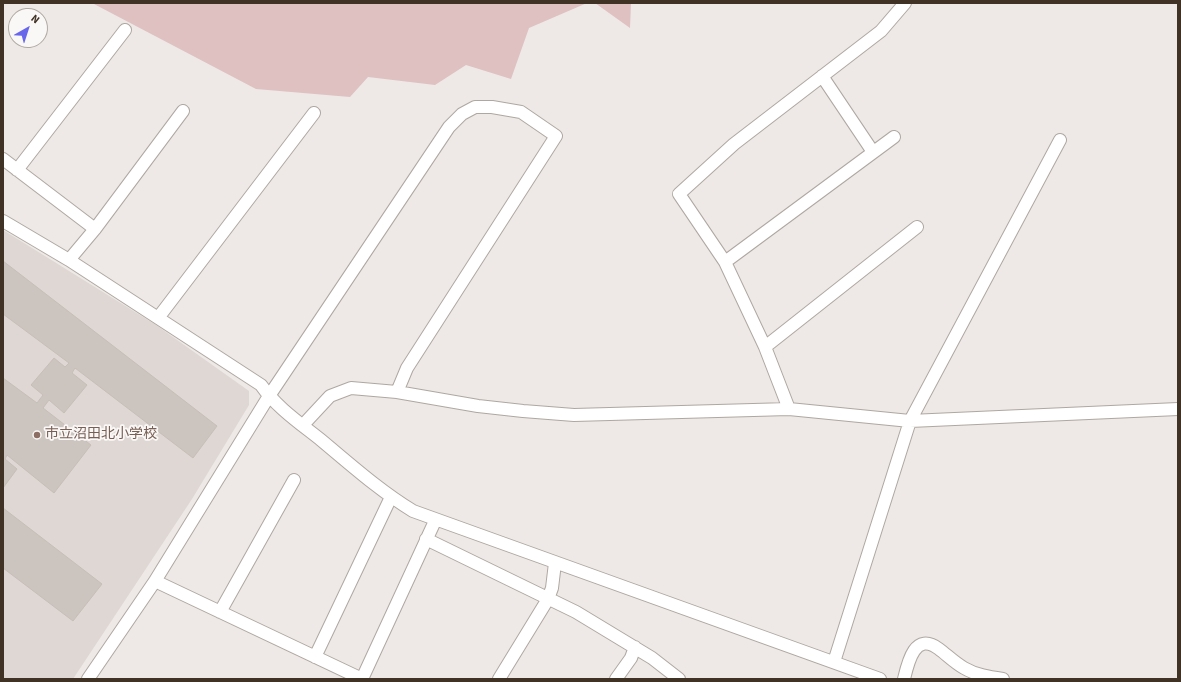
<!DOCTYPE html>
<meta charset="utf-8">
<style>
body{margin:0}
#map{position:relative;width:1181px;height:682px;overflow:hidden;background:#eee9e6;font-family:"Source Sans 3",sans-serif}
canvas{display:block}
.frame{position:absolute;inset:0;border:4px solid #403325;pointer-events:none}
.north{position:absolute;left:8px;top:8px;width:40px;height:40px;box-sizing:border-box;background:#faf8f7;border:1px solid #b0a9a3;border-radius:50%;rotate:39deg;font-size:11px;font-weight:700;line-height:16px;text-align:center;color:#403325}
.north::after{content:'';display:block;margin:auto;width:14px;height:18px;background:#6867eb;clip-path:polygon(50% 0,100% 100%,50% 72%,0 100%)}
</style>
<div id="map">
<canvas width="1181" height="682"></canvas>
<div class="frame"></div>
<div class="north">N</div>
</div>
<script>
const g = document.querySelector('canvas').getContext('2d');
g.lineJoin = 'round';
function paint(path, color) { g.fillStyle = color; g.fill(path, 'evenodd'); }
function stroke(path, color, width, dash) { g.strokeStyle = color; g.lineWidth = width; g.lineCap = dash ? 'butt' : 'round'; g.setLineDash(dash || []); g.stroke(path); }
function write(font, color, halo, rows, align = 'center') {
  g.font = font + ' "Source Sans 3","Noto Sans JP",sans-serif'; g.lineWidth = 3.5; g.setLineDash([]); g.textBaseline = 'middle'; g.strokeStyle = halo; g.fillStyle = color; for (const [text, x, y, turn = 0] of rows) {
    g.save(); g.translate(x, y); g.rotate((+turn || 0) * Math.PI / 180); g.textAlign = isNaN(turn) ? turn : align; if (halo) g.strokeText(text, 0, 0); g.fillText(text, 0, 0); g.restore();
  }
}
const built = new Path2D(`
 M3,230L156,325L249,391V405L192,499L73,679H3Z`);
const green = new Path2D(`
 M86,3H587L529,28L511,79L466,65L435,85L368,77L350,97L256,89L94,4Z
 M595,3H631L630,28Z`);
const building = new Path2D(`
 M3,261L217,426L193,458L75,368L72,373L87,385L64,413L49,400L43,408L91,445L54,493L7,455L5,459L17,469L3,488V378L37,403L43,395L31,385L54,358L65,367L69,363L3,314Z
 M3,508L102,584L73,621L3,568Z`);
const minor = new Path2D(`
 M822,76L873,152
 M3,159L95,229
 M17,170L125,30
 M3,221L69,260L261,385C276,407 301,424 321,440C351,465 380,491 413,511L880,679
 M69,260L95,229L183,111
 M725,262L679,194L734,144L881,31L905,3
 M158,318L314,113
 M765,347L917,227
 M789,409L765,347L725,262L894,137
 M303,425L330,396L351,388L397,392L478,406L523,411L574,415L789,409L910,421L1178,409
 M426,539L576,612L652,658L679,679
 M155,581L362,679
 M220,612L294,480
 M315,657L391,497
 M834,662L910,421L1060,140
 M88,679L155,581L269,396L449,127L462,114L475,107H492L521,112L556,136L407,368L397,392
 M362,679L435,521
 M499,679L548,599L552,588L555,563
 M616,679L631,658L635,647
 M904,679C908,662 915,631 939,649C947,655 955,663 964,668C976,675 989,677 1003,679`);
const markers = [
 [37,435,4,"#8d6e63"]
];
const educationNames = [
 ["市立沼田北小学校",45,435]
];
paint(built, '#ded7d4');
paint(green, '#dec1c0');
paint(building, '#ccc4be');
stroke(building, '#c8beb8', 1);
stroke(minor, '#afa7a1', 14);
stroke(minor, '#fff', 12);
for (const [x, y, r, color] of markers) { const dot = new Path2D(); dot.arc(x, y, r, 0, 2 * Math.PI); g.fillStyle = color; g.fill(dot); stroke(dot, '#faf8f7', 1.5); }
write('14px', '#785e54', '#faf8f7', educationNames, 'left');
</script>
